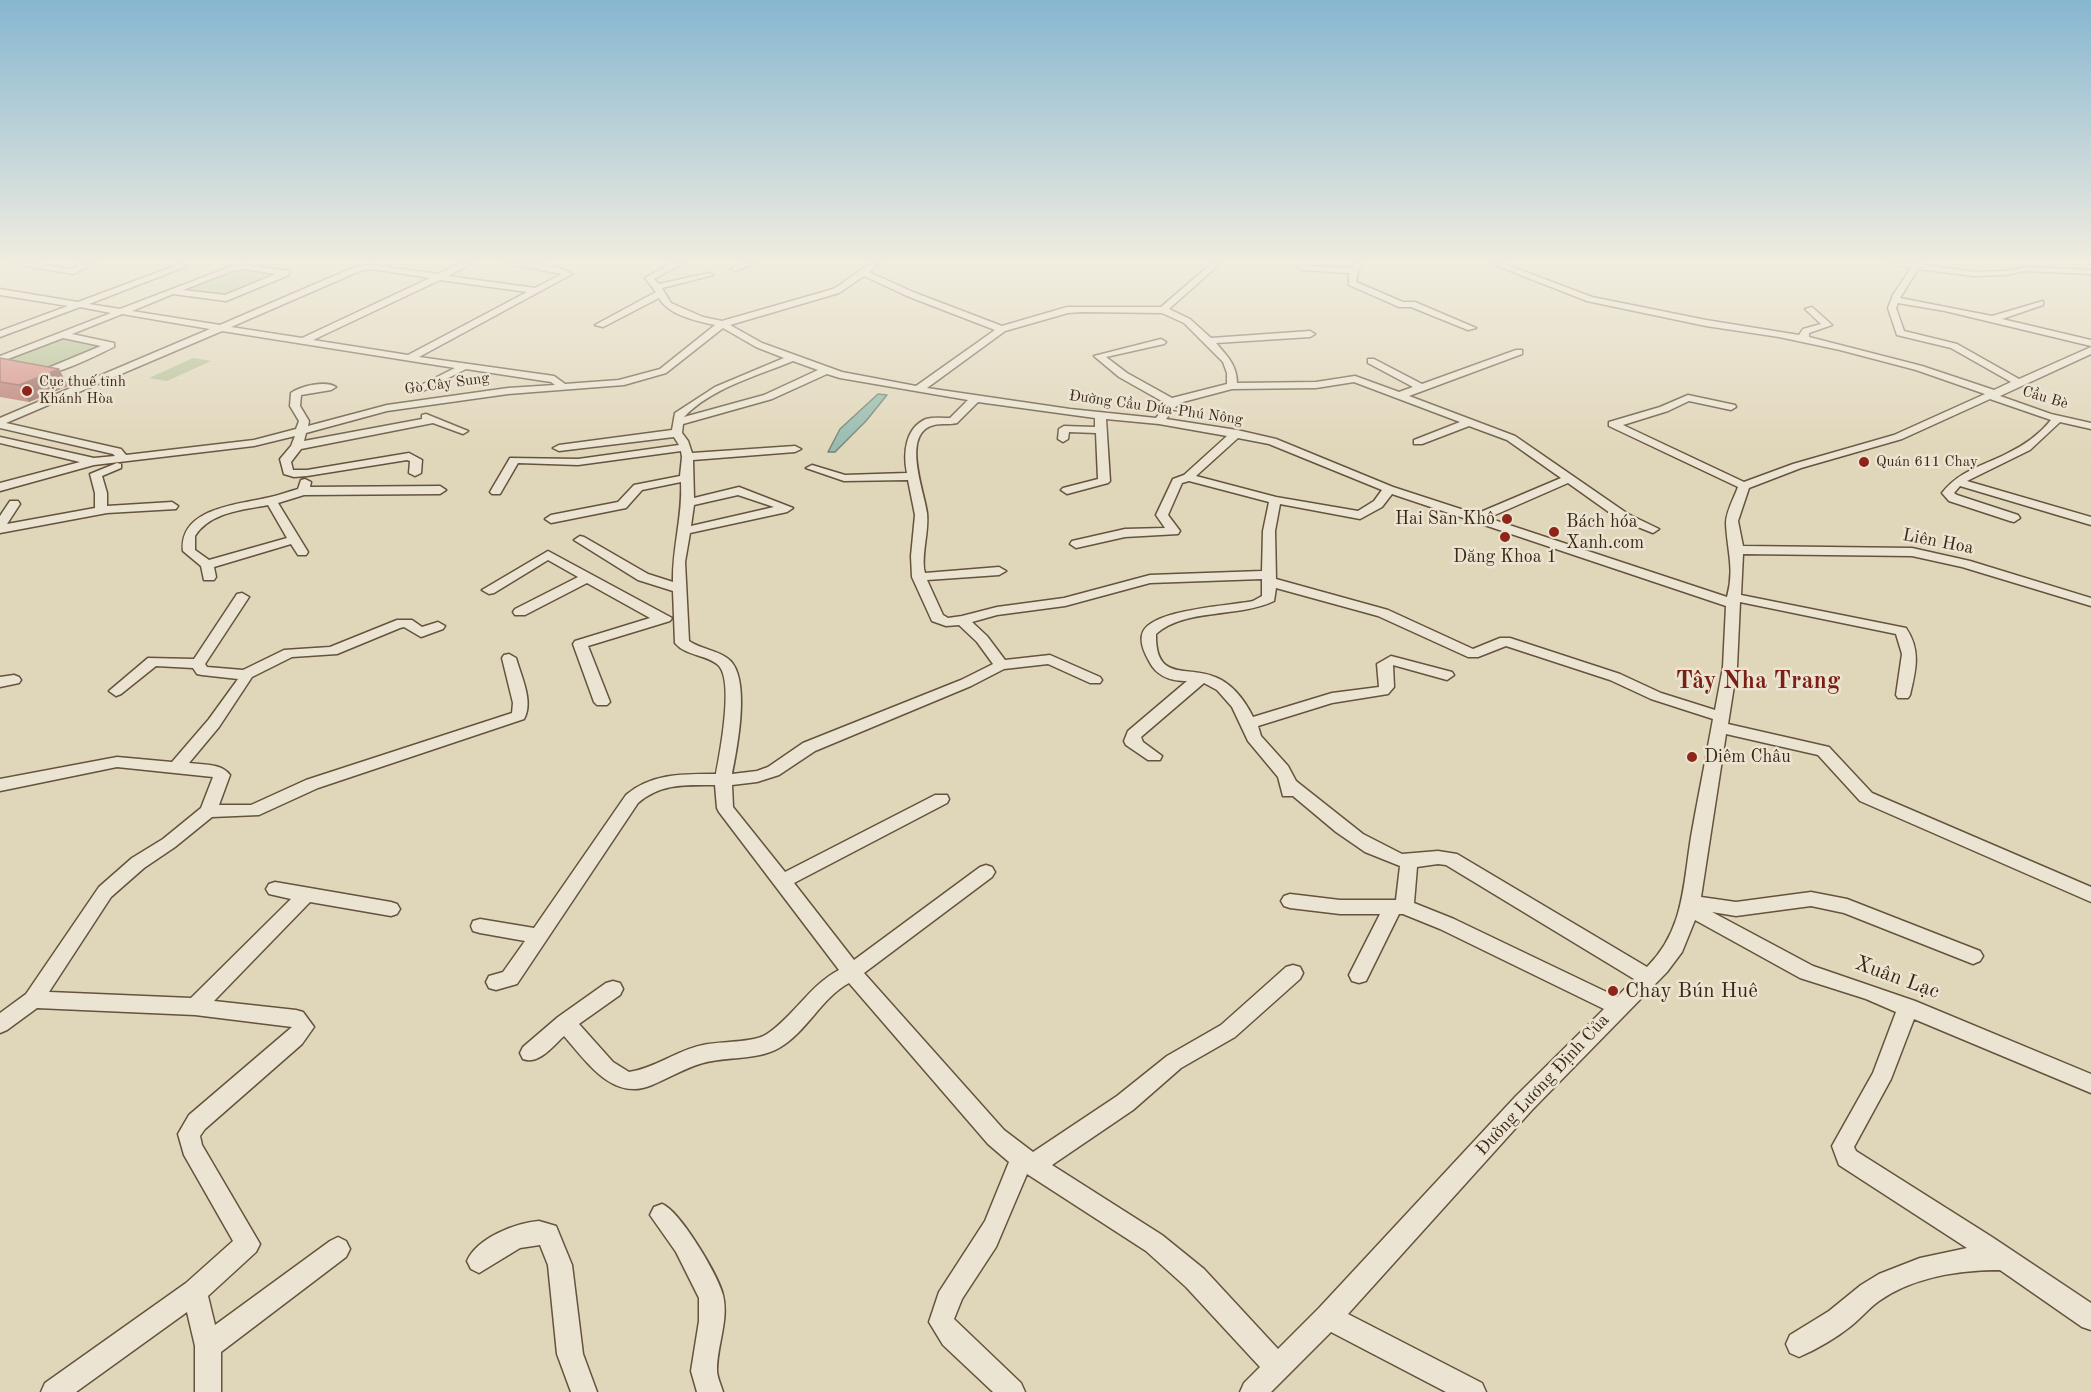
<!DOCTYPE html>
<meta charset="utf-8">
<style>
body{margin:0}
canvas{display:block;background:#e0d6b9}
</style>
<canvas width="2091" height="1392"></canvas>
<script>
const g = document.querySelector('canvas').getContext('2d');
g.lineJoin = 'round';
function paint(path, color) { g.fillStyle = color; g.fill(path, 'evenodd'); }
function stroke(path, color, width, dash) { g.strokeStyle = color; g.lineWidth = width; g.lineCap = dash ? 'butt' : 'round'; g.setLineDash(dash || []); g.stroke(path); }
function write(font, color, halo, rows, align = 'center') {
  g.font = font + ' "Old Standard TT",serif'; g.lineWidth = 5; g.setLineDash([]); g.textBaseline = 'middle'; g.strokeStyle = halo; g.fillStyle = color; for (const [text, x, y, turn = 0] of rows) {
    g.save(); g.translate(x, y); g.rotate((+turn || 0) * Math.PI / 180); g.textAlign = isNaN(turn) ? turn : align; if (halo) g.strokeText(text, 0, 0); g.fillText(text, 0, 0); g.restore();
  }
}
const green = new Path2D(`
 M243,268L282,273L229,296L184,291L234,270Z
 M62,337L107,345L48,370L0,361Z
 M193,358L211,361L167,381L149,378Z`);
const water = new Path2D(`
 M878,394L887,395L866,421L835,452H828L840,429Z`);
const minor = new Path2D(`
 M9,263H30L72,269L84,263H95L73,274Z
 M462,263H473L448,276L535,288L562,274L504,263C522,263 558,263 572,274L419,357L554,376L565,384L619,380L660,369L715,325C697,321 668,315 659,298L603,327L595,325L656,292L645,278L672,263H683L654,279L659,284L709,273L713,275L662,288L671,303L703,317L722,321L833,289C848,282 863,263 879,263L869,272L913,292L1002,326L1067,307H1161L1212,263H1221L1169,309L1190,319L1211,338L1310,331L1315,334L1310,337L1216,343C1227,356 1237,365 1237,383L1316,382L1355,376L1399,392L1413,387L1368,363V359H1374L1422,384L1516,350H1522V354L1409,396L1515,436L1628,514L1659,529L1653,533L1620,520L1568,483L1488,518L1727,597C1735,569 1727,550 1726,523C1726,512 1734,498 1738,487L1609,426V422L1660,407L1688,395L1735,405L1736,407L1731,410L1689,401L1668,411L1623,425L1744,482L1793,464L1894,435L1985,394L1916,370L1840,350L1779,337L1706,326L1587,301L1490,263H1502L1592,297L1706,320L1799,335L1803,329L1821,324L1805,309L1812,307L1832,325L1809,333V337L1922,366L1994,390L2011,382L1951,348L1897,335L1888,308L1893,295L1911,268L1889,263H1912L1974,272L2005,271L2025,267L2091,270V274L2025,271L2005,275L1974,276L1918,269L1900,298L1992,316L2043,301V305L2002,319L2091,340V346L1945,311L1898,303L1896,308L1904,331L1957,344L2019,379L2091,347V354L2000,396L2051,414L2091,423V429L2060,422L2030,450L1967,481L2091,517V525L1960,486L1954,493L1957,495L2018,515L2020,518L2014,522L2010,521L1949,501L1942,493C1959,471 1982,466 2006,454C2023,446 2039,435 2051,420L1990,399L1902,439L1801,468L1749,488L1738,521L1743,546L1912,548L1970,561L2091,598V606L1962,567L1912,556L1743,554L1741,595L1906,628C1921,650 1916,670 1910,695L1908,698H1898L1896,695L1902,654L1896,634L1740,602L1737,667L1728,724L1829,747L1872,793L2091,887V902L1860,801L1818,755L1726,734L1701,897L1736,902L1811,892L1847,899L1980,951L1983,956L1980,961L1973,964L1844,913L1811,906L1736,916L1712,912L1813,966L1915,1001L2091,1074V1093L1914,1019L1891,1079L1854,1147L1856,1151L1992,1237L2091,1303V1330L2082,1327L2000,1270C1960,1270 1913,1277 1879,1301C1869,1308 1861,1318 1851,1326C1836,1338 1817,1349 1799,1357L1790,1353L1786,1344L1790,1335L1829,1311L1861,1285L1879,1274L1920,1258L1967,1248L1839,1165L1832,1146L1873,1073L1896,1012L1866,999L1800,978L1695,920L1682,952L1667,972L1532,1110L1348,1314L1482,1383L1486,1392H1446L1331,1332L1271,1392H1240L1244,1383L1260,1367L1186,1287L1146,1251L1027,1174L996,1247L962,1299L954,1319L1021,1383L1025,1392H993L943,1345L929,1322L939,1292L985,1221L1009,1162L988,1144L849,983C821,998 807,1032 779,1048C756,1061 727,1056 703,1063C685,1068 669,1078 652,1085C613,1102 587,1062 564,1036C553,1046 539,1065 523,1059L520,1053L523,1047L558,1017L606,983L613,981L620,983L623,989L620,995L579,1024L613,1062L629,1072C656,1068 677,1050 703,1045C720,1041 754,1043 767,1034C794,1016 810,985 839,970L719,812L717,808L715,785C686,785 661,783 638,803L517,984L496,990L489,988L486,982L489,976L503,972L525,941L480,933L473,931L471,926L473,921L480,919L534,928L626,795C652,773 684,774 716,774C720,753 735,677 717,664C704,654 686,656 675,643L673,591L638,580L574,540L580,536L584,537L648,574L673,582C672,548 683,516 681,482L642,490L626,508L551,523L545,519L551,515L618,502L634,485L680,476L682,457L681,451L578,465L518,463L500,494H492L490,492L510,458L578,459L679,445L674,437L559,451L553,448L559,445L672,430L675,413L715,387L784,358L756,347L723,328L666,373L624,385L508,394L387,411L306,433L304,441L422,419V415L426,414L468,431L463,434L433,423L301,449L291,462L293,470H307L409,453L422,460L421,473L415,476L409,473L410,461L407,460L307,476L294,477L284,474L280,459L291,446L295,436L254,446L94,465L0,491V483L80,462L0,443V437L94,458L115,456L113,454L0,428V418L210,329L122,314L72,334L114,343V347C98,354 47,382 33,372L35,370L48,368L101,346L63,338L0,362V356L111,313L80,307L0,337V331L68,306L0,295V289L78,302L180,264L187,266L89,304L120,309L230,267L245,265L289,271V275L226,301L173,294L132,311L220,325L357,266L372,265L438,274ZM245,269L276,274L225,295L183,290L232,271ZM372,269L430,278L302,338L231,327L362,270ZM864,276L907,296L995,330L916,386L842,372L762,343L730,325L839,293ZM440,280L527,292L408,355L313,340ZM1082,312L1162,313L1184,323L1223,362L1227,373V384L1172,398L1127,373L1106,357L1164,344L1166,342L1161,339L1094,356L1119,377L1167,404L1156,418L1070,409L927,388L1005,331L1068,313ZM222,331L455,368L415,388L414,390L419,393L466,369L551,382L555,385L508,388L387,405L308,426L309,421L300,406L301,395L331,390L336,387C326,380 300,386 291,393L290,406L299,421L296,429L254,440L126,455L121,449L6,423ZM793,361L818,370L764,395L684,417C711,388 757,376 793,361ZM827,374L840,378L968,400L950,418C943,418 933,417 926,419C905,428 903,454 907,473L845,475L812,465L806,468L844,481L908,480L915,515L911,556L912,577L932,621L946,626L959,625L977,642L993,664L961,680L803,743L768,767L757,771L732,774C737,749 752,674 727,658C716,650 701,649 689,641L685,562L690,533L787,512L793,508L739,487L694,498L693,460L795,452L801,449L795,446L692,453L688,441L682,433L683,424L772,399ZM1354,382L1460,422L1414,440V444H1422L1469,426L1507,440L1561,478L1476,514L1393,487L1276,439L1237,430L1166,419L1179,403L1232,389L1316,388ZM978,402L1095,418V427L1064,426L1059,429L1058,439L1063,442L1068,439L1069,432L1096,433L1098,479L1063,488L1061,490L1067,494L1108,483L1110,481L1106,419L1159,424L1227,436L1184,475L1173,479L1156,515L1165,528L1125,529L1072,541L1070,544L1076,548L1125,537L1178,534L1180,531L1168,515L1182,483L1189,481L1269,502L1263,531L1262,571L1150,575L1064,598L997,607L962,616L948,618L943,615L927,580L999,575L1006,571L999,567L925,573L924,569C922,550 929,532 927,513C925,493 900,433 934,425C941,423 949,425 957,423ZM1238,438L1269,444L1382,490L1374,501L1358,511L1276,497L1196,476ZM1392,494L1726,606L1723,667L1715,710L1661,693L1620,674L1510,638H1500L1473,649L1388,610L1276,579L1275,531L1280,504L1360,519L1382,507ZM738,495L774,507L691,526L694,505ZM1262,579V596L1253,601C1231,606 1147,609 1142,635C1140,644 1145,654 1149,661C1157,677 1171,681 1187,681L1128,731L1124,741L1126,745L1148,760H1160L1162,756L1143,742L1141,737L1204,683L1217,690L1232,707L1248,741L1278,777L1283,796H1293L1336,832L1365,852L1400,866L1396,900H1340L1290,894L1284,896L1281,901L1284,906L1290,908L1340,914H1380L1349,975L1352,981L1359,983L1366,981L1399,914H1403L1440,929L1604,1009L1516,1096L1319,1308L1278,1349L1204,1269L1162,1235L1052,1165L1133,1110L1181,1068L1235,1037L1300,979L1303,973L1300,967L1293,965L1286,967L1221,1025L1167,1056L1117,1096L1033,1152L1004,1130L864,973L992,877L995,872L992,867L986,865L980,867L854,960L794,883L947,803L949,799L947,795H935L785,872L733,807L732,785L757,782L779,775L815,751L971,686L1004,669L1048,664L1090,683H1100L1102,680L1100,677L1050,655L1005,660L987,636L972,622L997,615L1065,606L1150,583ZM1276,588L1378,616L1468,657H1478L1506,646L1610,680L1651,699L1713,719C1706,758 1698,797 1691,837C1683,886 1684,930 1647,967L1457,854L1438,851L1402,854L1363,834L1296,781L1288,766L1261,736L1258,726L1332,703L1388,694L1394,687L1393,665L1447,680L1454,675L1452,672L1391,656L1377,664L1379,687L1332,693L1253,717C1245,701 1233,684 1215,677C1188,665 1155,683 1156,634C1185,608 1238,618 1274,601ZM1438,864L1446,865L1634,979L1617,997L1454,919L1414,903L1417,867Z
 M744,263H756L735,271L731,269Z
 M1355,263H1363L1358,271L1356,282L1403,302H1415L1476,328L1468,330L1411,307H1399L1349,285V273L1302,270L1298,268L1302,266L1352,268Z
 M117,463L121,464V468L102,476L107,493V506L172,502L178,506L176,509L107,513L0,533V516L10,501H18L20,504L7,524L95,508V493L90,474Z
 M305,479L311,482L310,487L440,486L446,490L440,494L304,495L278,503L308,552L306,555H298L291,544L214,567L216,577L214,580H204L201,566L183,551C179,509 235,505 266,498C276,496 287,492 298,489L301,480ZM268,505L287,538L209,560L195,550V536C210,512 243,510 268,505Z
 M548,551L672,618L670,621L588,646L610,702L607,705H597L594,702L573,644L575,641L650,618L587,583L525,615H515L513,612L515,609L578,577L548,560L494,593L489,594L482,590Z
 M242,593L249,597L205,664L207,667L243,670L284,650L330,647L397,620H412L422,627L438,622L445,626L443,629L421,637L404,627L400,628L337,654L292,657L252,677L219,727L189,763C203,765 221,763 230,775L219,805H251L306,780L512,713L513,703L502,658L504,655L509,654L516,658C521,676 534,702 524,719L318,788L259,815L212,817L175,847L144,868L111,897L49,992L191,998L291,899L269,894L266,889L269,884L275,882L391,902L397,904L400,909L397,914L391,916L310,902L214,1001L296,1010L303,1012L314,1027L302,1044L205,1129L200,1136L202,1145L260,1244L256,1252L208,1296L215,1325L330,1241L338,1237L346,1241L350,1249L346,1257L221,1352V1392H195V1346L187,1312L76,1392H41L45,1383L186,1283L233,1241L184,1155L178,1134L189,1115L292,1027L195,1015L37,1008L7,1030L0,1033V1013L26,994L99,887L132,858L163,839L201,808L213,777L117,767L0,791V779L117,757L172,762L209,719L238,679L202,675L197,674L193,668L156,666L121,694L116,696L109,691L148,658L194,659L237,594Z
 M14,675L19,677L21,680L19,683L0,687V677Z
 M662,1204C680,1211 718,1275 723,1295C729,1320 717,1345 717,1370C717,1377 721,1385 723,1392H697L691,1371L699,1321V1298L676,1252L650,1215L654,1207Z
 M539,1221L556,1226L572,1265L583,1354L597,1392H571L557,1354L548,1265L540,1245L520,1248L479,1273L471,1269L467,1261C477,1238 515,1223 539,1221Z`);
const wall = new Path2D(`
 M0,358L59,369L68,386L29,402L0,397Z`);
const shadedWall = new Path2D(`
 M59,369L68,386L29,402L19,385Z`);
const building = new Path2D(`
 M0,358L59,369L19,385L0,382Z`);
const markers = [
 [27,391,6,"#8f2418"],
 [1864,462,6,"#8f2418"],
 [1507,519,6,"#8f2418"],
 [1554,532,6,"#8f2418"],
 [1505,537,6,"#8f2418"],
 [1692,757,6,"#8f2418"],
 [1613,991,6,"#8f2418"]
];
const farPoinames = [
 ["Cục thuế tỉnh",39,382],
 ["Khánh Hòa",39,399],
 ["Quán 611 Chay",1876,462]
];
const farStreetnames = [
 ["Gò Cây Sung",447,384,-8],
 ["Cầu Bè",2045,398,17],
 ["Đường Cầu Dứa-Phú Nông",1156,408,8]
];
const poiNames = [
 ["Hai San Khô",1495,519,"right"],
 ["Bách hóa",1566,522],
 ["Xanh.com",1566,543],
 ["Dăng Khoa 1",1505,557,"center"],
 ["Diêm Châu",1704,757]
];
const streetNames = [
 ["Liên Hoa",1938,542,11],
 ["Đường Lương Định Của",1543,1085,-47]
];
const nearStreetnames = [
 ["Xuân Lạc",1897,978,20]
];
const nearPoinames = [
 ["Chay Bún Huê",1625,991]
];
const districtNames = [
 ["Tây Nha Trang",1758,682]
];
paint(green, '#b0be91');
paint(water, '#94b9ad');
stroke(water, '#717f70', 1.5);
stroke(minor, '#65533d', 3);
paint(minor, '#ebe4d2');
paint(wall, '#b87972');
paint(shadedWall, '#96635c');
paint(building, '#d68d84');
stroke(building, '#96635c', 1.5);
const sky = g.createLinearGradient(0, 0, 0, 458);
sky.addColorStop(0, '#86b6d0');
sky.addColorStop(0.57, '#f1ede0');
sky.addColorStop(1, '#f1ede000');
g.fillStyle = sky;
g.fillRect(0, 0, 2091, 458);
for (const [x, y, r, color] of markers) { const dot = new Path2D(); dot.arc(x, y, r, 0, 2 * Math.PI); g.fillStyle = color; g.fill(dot); stroke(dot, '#ebe4d2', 2); }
write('15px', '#3c2714', '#ebe4d2', farPoinames, 'left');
write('15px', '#3c2714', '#ebe4d2', farStreetnames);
write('18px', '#3c2714', '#ebe4d2', poiNames, 'left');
write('18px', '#3c2714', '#ebe4d2', streetNames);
write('21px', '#3c2714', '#ebe4d2', nearStreetnames);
write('21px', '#3c2714', '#ebe4d2', nearPoinames, 'left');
write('bold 24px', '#7a1f14', '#ebe4d2', districtNames);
</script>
